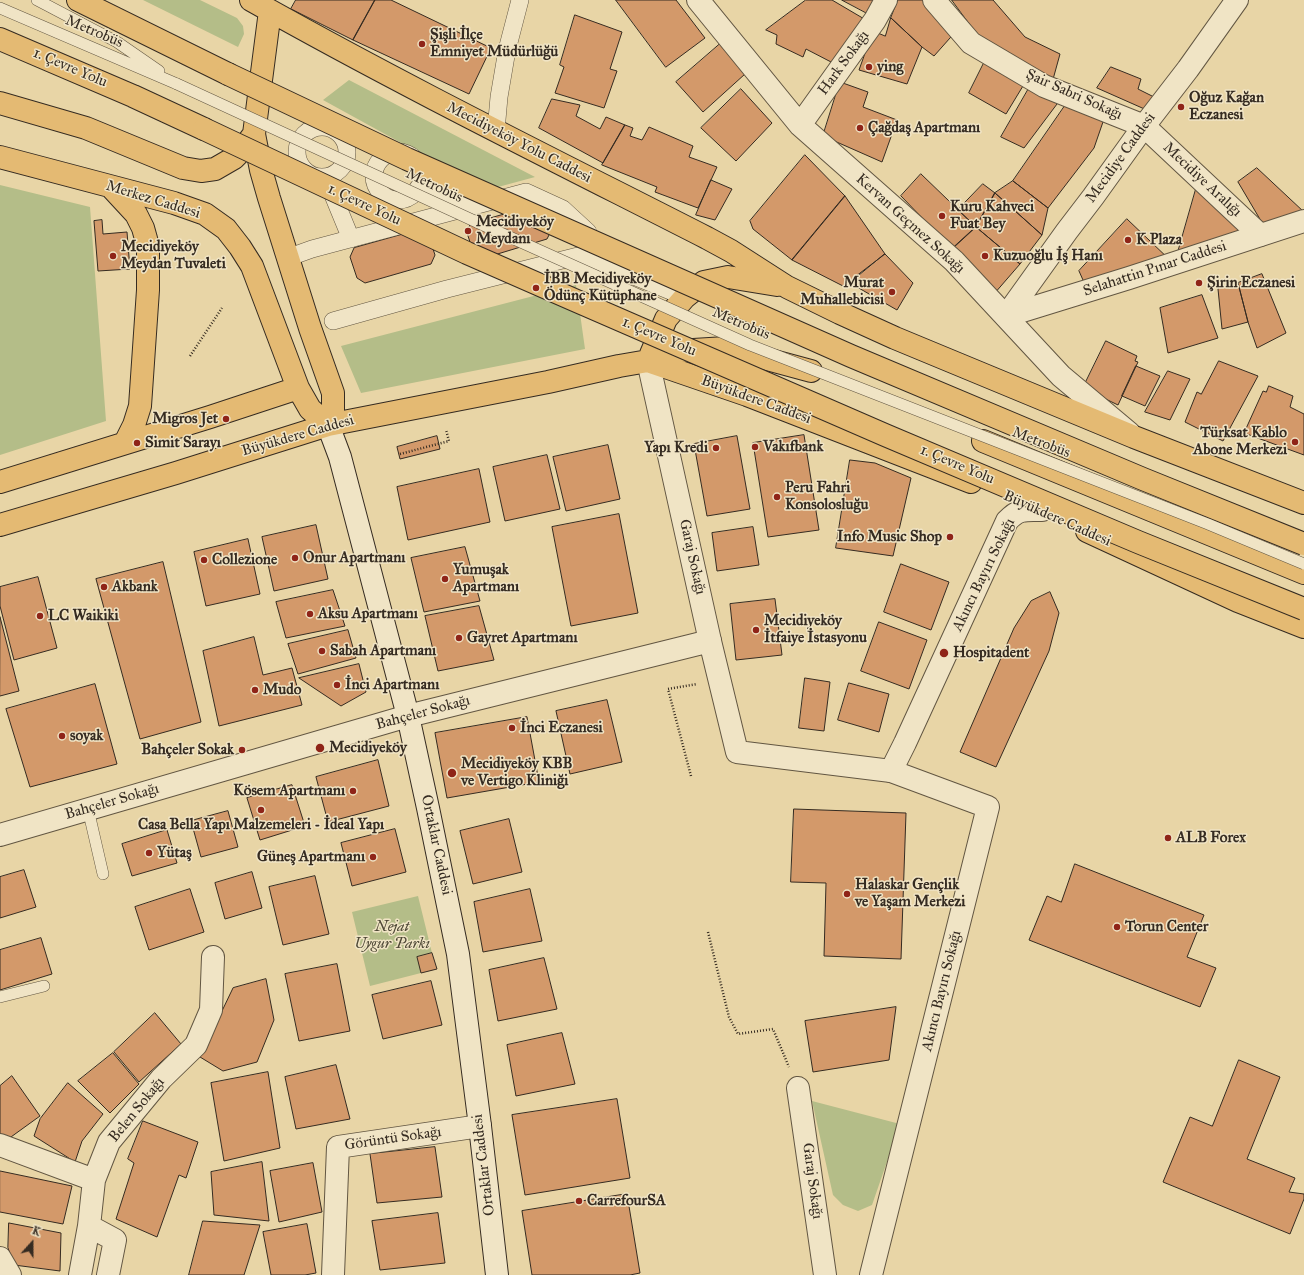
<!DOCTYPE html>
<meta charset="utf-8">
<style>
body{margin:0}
#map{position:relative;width:1304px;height:1275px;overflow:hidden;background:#e8d5a6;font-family:"IM FELL Great Primer",serif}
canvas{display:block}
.north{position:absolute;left:12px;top:1223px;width:40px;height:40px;-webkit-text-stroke:3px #f0e4c5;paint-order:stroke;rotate:21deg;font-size:11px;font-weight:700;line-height:16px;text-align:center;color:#352b21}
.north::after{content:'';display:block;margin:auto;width:14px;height:18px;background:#352b21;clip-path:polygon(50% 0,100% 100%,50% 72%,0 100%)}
</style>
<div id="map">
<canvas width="1304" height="1275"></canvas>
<div class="north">K</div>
</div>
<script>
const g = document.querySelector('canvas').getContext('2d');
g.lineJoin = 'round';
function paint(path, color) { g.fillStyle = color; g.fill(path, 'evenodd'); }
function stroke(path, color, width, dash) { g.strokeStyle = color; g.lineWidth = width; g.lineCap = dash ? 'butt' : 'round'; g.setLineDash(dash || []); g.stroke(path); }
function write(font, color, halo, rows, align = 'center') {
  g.font = font + ' "IM FELL Great Primer",serif'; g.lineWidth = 3; g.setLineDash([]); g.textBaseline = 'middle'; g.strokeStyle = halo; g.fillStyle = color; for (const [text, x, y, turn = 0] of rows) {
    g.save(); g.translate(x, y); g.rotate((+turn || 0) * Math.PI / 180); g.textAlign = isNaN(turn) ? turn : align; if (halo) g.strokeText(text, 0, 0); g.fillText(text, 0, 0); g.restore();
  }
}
const green = new Path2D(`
 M143,0H200L237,18L243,26L244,34L238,47Z
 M349,80L535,177L487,190L323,100Z
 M0,185L90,207L106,421L0,455Z
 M576,285L585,349L361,393L341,346Z
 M418,896L432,953L417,957L421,973L370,986L352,912Z
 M812,1101L900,1124L872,1205L858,1211L843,1205L833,1195Z`);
const building = new Path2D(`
 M296,0H375L353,40L291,9Z
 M375,0H391L491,48L469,94L353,40Z
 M616,0H676L705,38L666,67Z
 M806,0H832L866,20L833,63L806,49L803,57L776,44L777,35L766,30Z
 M842,0H875L867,13Z
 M898,0H928L958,29L934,56L922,47L891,18Z
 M952,0H993L1025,37L1060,54L1052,83L1014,64L976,33Z
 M575,15L622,32L610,69L617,71L604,108L555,93L564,67L560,65Z
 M891,18L922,47L907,84L859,70L873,31L885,36Z
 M720,44L745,74L703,112L676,82Z
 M985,61L1026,81L1006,114L969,93Z
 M1111,67L1141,79L1138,89L1154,97L1149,111L1097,88Z
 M840,82L868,92L863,107L897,120L882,162L823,136Z
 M1032,83L1060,100L1024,148L1001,137Z
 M741,89L772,123L736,161L701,128Z
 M552,99L580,105L576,116L600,129L606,117L625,125L603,163L539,128Z
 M1069,100L1104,119L1094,148L1048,208L1013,181Z
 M625,125L633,128L630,136L642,140L649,127L693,146L689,157L717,167L698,208L655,192L657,187L602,165Z
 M805,155L845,196L792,260L753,229L750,221Z
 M1257,168L1304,212L1264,226L1238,182Z
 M921,174L976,227L952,249L901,196Z
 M711,180L732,189L715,220L696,215Z
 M1013,181L1048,208L1042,235L995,193Z
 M983,184L995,193L976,227L958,210Z
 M1196,189L1247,231L1178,252Z
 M995,193L1042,235L1020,264L976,227Z
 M845,196L885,254L843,286L792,260Z
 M534,206L551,231L547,239L481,259L474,254L467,233L470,224Z
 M1127,219L1172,262L1087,289L1079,271Z
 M102,220L103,234L127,232L130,269L98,271L94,221Z
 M976,227L1020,264L994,294L952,249Z
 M418,230L428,234L435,255L431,264L365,283L357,278L350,257L354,248Z
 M885,254L913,283L897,310L850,283Z
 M1262,274L1286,333L1257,348L1248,322L1238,283Z
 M1238,283L1248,322L1222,329L1218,289Z
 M1202,295L1218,338L1168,353L1160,308Z
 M1106,341L1137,356L1135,361L1138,362L1118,405L1083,388Z
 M1219,361L1258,376L1223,441L1185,422L1197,392L1201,394Z
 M1136,366L1160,376L1145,406L1122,396Z
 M1168,371L1190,379L1170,420L1145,412Z
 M1269,386L1293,396L1290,407L1304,414V455L1244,433L1263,391L1266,392Z
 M804,435L819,530L768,537L753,443Z
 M437,436L440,449L400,459L397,447Z
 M737,436L750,509L707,516L694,444Z
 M608,445L620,499L566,511L553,457Z
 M547,455L560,509L505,521L493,467Z
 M850,460L875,463L911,478L893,556L836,548Z
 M479,469L490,522L408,540L397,487Z
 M619,514L638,613L571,626L552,527Z
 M316,525L328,579L274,591L262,537Z
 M753,527L759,565L717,571L712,533Z
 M248,539L260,594L206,606L194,552Z
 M465,547L480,601L424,612L411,558Z
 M163,562L201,722L140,739L96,579Z
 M901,564L949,582L931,630L884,612Z
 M38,577L57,648L14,660L0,606V587Z
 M333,590L345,626L286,638L276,602Z
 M1050,592L1059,613L1049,651L996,767L960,752L1014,628L1031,601Z
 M775,599L782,655L736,660L730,604Z
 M479,606L494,660L438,671L425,616Z
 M0,617L19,691L0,696Z
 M879,622L927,640L909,689L861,671Z
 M348,630L356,658L298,674L288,644Z
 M254,637L263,675L292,668L302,705L219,726L203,651Z
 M359,664L366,692L341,706L299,678Z
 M805,678L830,682L824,731L799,728Z
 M849,683L889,694L879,732L838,720Z
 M95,684L117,764L30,787L6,709Z
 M607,700L622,762L570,774L556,711Z
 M527,717L539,782L447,798L435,733Z
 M378,760L389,806L328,822L316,777Z
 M292,785L305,826L260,840L247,798Z
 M794,809L906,813L901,959L824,956L826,883L791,882Z
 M228,811L238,847L201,857L191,821Z
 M509,819L522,872L473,884L460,831Z
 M395,829L406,872L352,886L341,843Z
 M167,830L177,863L132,876L122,844Z
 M1075,864L1204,915L1187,957L1216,968L1200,1007L1029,940L1047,896L1061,902Z
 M24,870L36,907L0,918V877Z
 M252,872L262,908L225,919L215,883Z
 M315,876L329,934L283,945L269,887Z
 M190,889L204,932L149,950L135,907Z
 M530,889L542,941L483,952L474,902Z
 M41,938L52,974L0,990V950Z
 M432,953L437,969L421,973L417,957Z
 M544,958L557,1009L498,1021L489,970Z
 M337,964L350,1031L299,1041L285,974Z
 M266,979L274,1020L257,1062L223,1071L200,1057L233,988Z
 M431,981L442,1025L383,1039L372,995Z
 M896,1007L889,1060L813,1072L805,1021Z
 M155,1013L181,1044L139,1082L114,1052Z
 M562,1033L575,1084L516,1096L507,1045Z
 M113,1053L139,1084L110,1113L78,1081Z
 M1239,1060L1280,1077L1247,1159L1295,1178L1289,1192L1304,1194V1199L1290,1234L1163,1182L1190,1117L1212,1126Z
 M336,1065L350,1119L296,1129L285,1077Z
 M268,1072L280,1148L224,1161L211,1083Z
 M12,1076L40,1116L4,1142L0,1136V1086Z
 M68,1083L103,1114L82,1141L75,1162L34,1136L40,1119Z
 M617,1099L630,1178L525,1195L512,1115Z
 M143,1121L198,1142L186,1178L179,1175L157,1237L116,1219L134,1163L128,1159Z
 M435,1147L442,1197L377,1203L370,1154Z
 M262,1162L269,1221L214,1215L211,1172Z
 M313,1163L322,1212L279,1222L270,1171Z
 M0,1171L72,1186L63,1224L0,1212Z
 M627,1194L640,1273L630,1275H532L522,1211Z
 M438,1213L445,1263L380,1270L372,1221Z
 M203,1221L260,1225L244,1275H189Z
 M9,1223L61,1233L60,1271L14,1265L8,1248Z
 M307,1224L316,1273L305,1275H271L263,1232Z`);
const path = new Path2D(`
 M190,356L222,308
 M400,454L449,441L446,430
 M691,776L668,689L697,684
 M708,932L729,1017L738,1034L773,1029L789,1067`);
const service = new Path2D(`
 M37,0L117,42L159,71
 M0,8L177,84
 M88,809L103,874
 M0,997L44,986`);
const pedestrian = new Path2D(`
 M297 152a25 25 0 1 1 50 0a25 25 0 1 1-50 0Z
 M496,131L499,97L507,50L520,0
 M374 176a24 24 0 1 1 48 0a24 24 0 1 1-48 0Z
 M328,183L351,239
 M418,188L470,208
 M287,258L312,249L526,192L563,209L588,232L586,242
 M333,321L447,289L582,255L685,297`);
const minor = new Path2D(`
 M698,0L800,125L954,261L1061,376L1129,433
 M934,0L971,43L1044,86L1144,126L1260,235
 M800,125L875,20L886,0
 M648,361L710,641
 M891,771L905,743L1007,521C1019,508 1025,510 1042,510
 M0,835L408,716
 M798,1088L825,1275
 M0,1145L94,1180
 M89,1226L115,1240L108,1275
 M0,1258L10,1275
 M80,1275L89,1226L94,1180L109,1142L161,1079L196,1045L211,1010L213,957
 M333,1275L338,1147L480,1126`);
const tertiary = new Path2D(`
 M1006,316L1067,231L1093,197L1144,126L1188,69L1237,0
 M1006,316L1129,278L1304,221
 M408,716L710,641L737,752L891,771L988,807L871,1275`);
const secondary = new Path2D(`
 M328,425L340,457L408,716L428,808L458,954L480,1126L497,1275`);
const primary = new Path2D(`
 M251,0C400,84 554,160 707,238L731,251L787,287L840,313L895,338L1134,437L1304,503
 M270,11L254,134L261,170L269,198L310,328L333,393V416L328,425
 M0,103L86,128L183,168L201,171L215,169L234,158L242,150L254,134
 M0,157L174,203L205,214L226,229L240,247L252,266L298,388L310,409L328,425
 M111,187L136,214L143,228L148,246V290L140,406L134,425L125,443
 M651,354L666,319L685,297L704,282L728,277L777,285
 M648,361L747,395L971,482
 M983,441L1304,573
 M0,482L210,417L298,388
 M0,525L176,473L328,425L548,382L619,366L648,361L677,351L726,348L811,371
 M1087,531L1238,601L1304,627`);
const trunk = new Path2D(`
 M78,0L228,74
 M0,39L133,96L204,129`);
const serviceBridge = new Path2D(`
 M177,84L494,230L750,345L1208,524L1304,564`);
const trunkBridge = new Path2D(`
 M228,74L407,159L851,356L1143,479L1304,544
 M204,129L467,253L572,299L885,435L1138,542L1304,609`);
const markers = [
 [422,44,4,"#8f2418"],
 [869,67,4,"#8f2418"],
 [1181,107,4,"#8f2418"],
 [860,128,4,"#8f2418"],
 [942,216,4,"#8f2418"],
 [468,231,4,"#8f2418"],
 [1128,240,4,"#8f2418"],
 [113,256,4,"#8f2418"],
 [985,256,4,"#8f2418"],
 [1199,283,4,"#8f2418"],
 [536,288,4,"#8f2418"],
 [892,292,4,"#8f2418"],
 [226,419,4,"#8f2418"],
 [1295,442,4,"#8f2418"],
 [137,443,4,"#8f2418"],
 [755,447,4,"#8f2418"],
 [716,448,4,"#8f2418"],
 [777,497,4,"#8f2418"],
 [950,537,4,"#8f2418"],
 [295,558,4,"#8f2418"],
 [204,560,4,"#8f2418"],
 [445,579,4,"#8f2418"],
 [104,587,4,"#8f2418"],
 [310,614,4,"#8f2418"],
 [40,616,4,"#8f2418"],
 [756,630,4,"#8f2418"],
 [459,638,4,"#8f2418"],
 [322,651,4,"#8f2418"],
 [944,653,5,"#8f2418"],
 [337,685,4,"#8f2418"],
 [255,690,4,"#8f2418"],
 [512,728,4,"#8f2418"],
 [62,736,4,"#8f2418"],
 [320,748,5,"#8f2418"],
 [242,750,4,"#8f2418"],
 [452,773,5,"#8f2418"],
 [353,791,4,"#8f2418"],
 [261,810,4,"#8f2418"],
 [1168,838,4,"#8f2418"],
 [149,853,4,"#8f2418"],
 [373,857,4,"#8f2418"],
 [847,894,4,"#8f2418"],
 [1117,927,4,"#8f2418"],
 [579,1201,4,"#8f2418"]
];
const streetNames = [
 ["Metrobüs",94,32,23],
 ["Hark Sokağı",844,63,-54],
 ["1. Çevre Yolu",70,68,23],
 ["Şair Sabri Sokağı",1074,95,24],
 ["Mecidiyeköy Yolu Caddesi",519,143,27],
 ["Mecidiye Caddesi",1121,158,-54],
 ["Mecidiye Aralığı",1202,180,43],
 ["Metrobüs",434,186,25],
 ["Merkez Caddesi",153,200,17],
 ["1. Çevre Yolu",364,205,25],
 ["Kervan Geçmez Sokağı",910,224,42],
 ["Selahattin Pınar Caddesi",1155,269,-18],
 ["Metrobüs",741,324,23],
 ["1. Çevre Yolu",659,337,23],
 ["Büyükdere Caddesi",756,400,20],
 ["Büyükdere Caddesi",298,436,-16],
 ["Metrobüs",1041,443,21],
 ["1. Çevre Yolu",957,465,23],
 ["Büyükdere Caddesi",1057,519,24],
 ["Garaj Sokağı",692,557,77],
 ["Akıncı Bayırı Sokağı",984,575,-64],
 ["Bahçeler Sokağı",423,713,-15],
 ["Bahçeler Sokağı",112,802,-16],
 ["Ortaklar Caddesi",436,845,78],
 ["Akıncı Bayırı Sokağı",942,991,-76],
 ["Belen Sokağı",137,1110,-51],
 ["Görüntü Sokağı",393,1139,-8],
 ["Ortaklar Caddesi",484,1165,-97],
 ["Garaj Sokağı",812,1181,82]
];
const poiNames = [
 ["Şişli İlçe",430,35],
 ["Emniyet Müdürlüğü",430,52],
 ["ying",877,67],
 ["Oğuz Kağan",1189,98],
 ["Eczanesi",1189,115],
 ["Çağdaş Apartmanı",868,128],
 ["Kuru Kahveci",950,207],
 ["Fuat Bey",950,224],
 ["Mecidiyeköy",476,222],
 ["Meydanı",476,239],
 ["K Plaza",1136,240],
 ["Mecidiyeköy",121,247],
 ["Meydan Tuvaleti",121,264],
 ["Kuzuoğlu İş Hanı",993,256],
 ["İBB Mecidiyeköy",544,279],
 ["Ödünç Kütüphane",544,296],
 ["Murat",884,283,"right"],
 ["Muhallebicisi",884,300,"right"],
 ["Şirin Eczanesi",1207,283],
 ["Migros Jet",218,419,"right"],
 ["Türksat Kablo",1287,433,"right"],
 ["Abone Merkezi",1287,450,"right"],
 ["Simit Sarayı",145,443],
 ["Vakıfbank",763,447],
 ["Yapı Kredi",708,448,"right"],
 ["Peru Fahri",785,488],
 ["Konsolosluğu",785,505],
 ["Info Music Shop",942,537,"right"],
 ["Onur Apartmanı",303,558],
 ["Collezione",212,560],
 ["Yumuşak",453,570],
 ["Apartmanı",453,587],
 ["Akbank",112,587],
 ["Aksu Apartmanı",318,614],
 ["LC Waikiki",48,616],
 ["Mecidiyeköy",764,621],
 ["İtfaiye İstasyonu",764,638],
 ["Gayret Apartmanı",467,638],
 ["Sabah Apartmanı",330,651],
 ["Hospitadent",953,653],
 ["İnci Apartmanı",345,685],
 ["Mudo",263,690],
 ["İnci Eczanesi",520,728],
 ["soyak",70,736],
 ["Mecidiyeköy",329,748],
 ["Bahçeler Sokak",234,750,"right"],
 ["Mecidiyeköy KBB",461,764],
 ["ve Vertigo Kliniği",461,781],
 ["Kösem Apartmanı",345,791,"right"],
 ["Casa Bella Yapı Malzemeleri - İdeal Yapı",261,825,"center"],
 ["ALB Forex",1176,838],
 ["Yütaş",157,853],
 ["Güneş Apartmanı",365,857,"right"],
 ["Halaskar Gençlik",855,885],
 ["ve Yaşam Merkezi",855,902],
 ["Torun Center",1125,927],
 ["CarrefourSA",587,1201]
];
const parkNames = [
 ["Nejat",392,927],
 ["Uygur Parkı",392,944]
];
paint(green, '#b4bd88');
paint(building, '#d3996a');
stroke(building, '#352b21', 1);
stroke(service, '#625642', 12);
stroke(pedestrian, '#625642', 18);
stroke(minor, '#625642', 24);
stroke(tertiary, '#625642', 24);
stroke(secondary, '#352b21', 24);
stroke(primary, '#352b21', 24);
stroke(trunk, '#352b21', 24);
stroke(path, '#352b21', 2.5, [1, 2]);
stroke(service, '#f0e4c5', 11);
stroke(pedestrian, '#f0e4c5', 17);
stroke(minor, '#f0e4c5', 22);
stroke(tertiary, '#f0e4c5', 22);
stroke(secondary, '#f0e4c5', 22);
stroke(primary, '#e4ba73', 22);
stroke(trunk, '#e4ba73', 22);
stroke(serviceBridge, '#625642', 12, []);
stroke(trunkBridge, '#352b21', 24, []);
stroke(serviceBridge, '#f0e4c5', 11);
stroke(trunkBridge, '#e4ba73', 22);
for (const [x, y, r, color] of markers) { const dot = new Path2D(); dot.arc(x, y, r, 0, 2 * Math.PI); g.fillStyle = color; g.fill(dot); stroke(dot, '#f0e4c5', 1.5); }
write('15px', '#352b21', '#f0e4c5', streetNames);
write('bold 15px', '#352b21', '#f0e4c5', poiNames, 'left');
write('italic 15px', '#4e4836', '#f0e4c5', parkNames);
</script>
